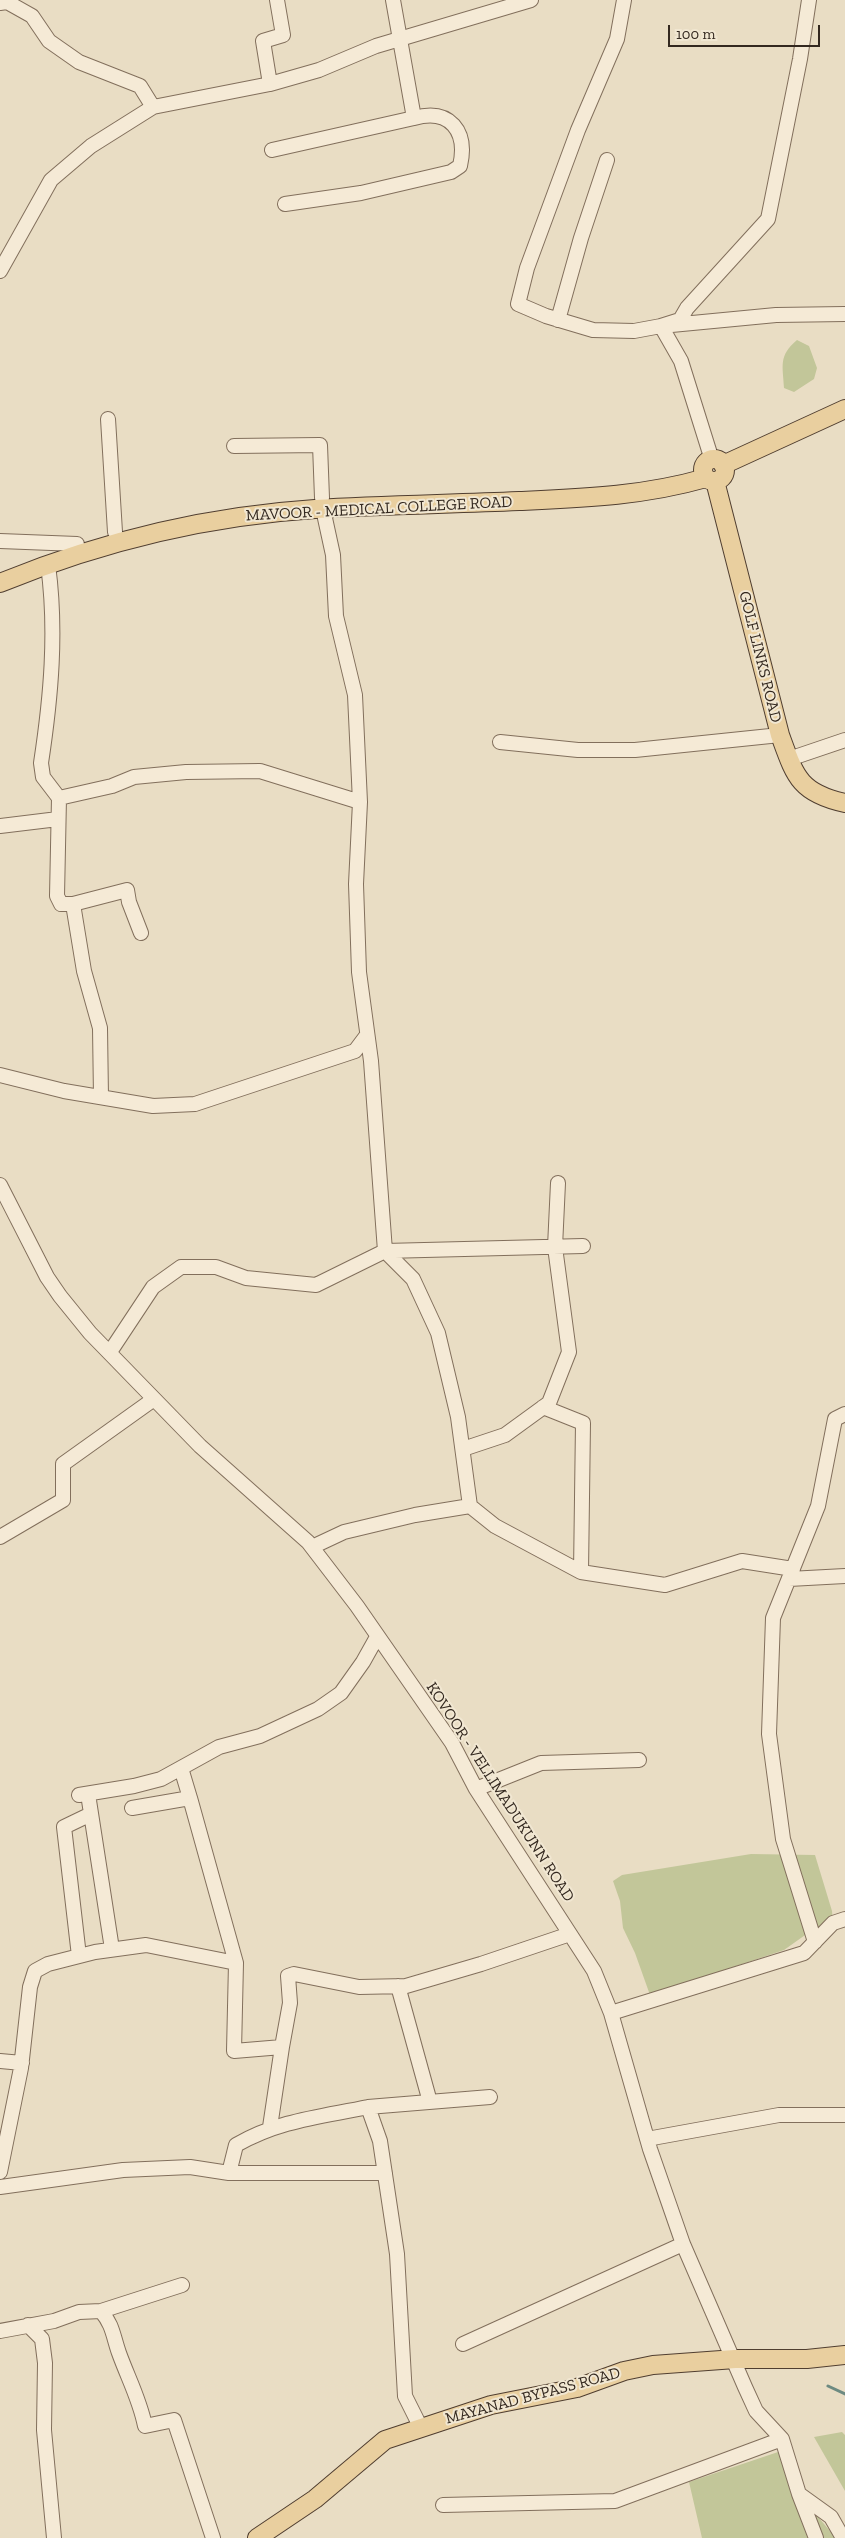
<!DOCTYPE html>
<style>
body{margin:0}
#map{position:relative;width:845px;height:2538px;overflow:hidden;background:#e9ddc4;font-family:"Zilla Slab",serif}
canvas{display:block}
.scale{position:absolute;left:668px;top:25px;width:152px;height:22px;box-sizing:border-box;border:2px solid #33281f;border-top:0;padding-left:6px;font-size:15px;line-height:18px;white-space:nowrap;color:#33281f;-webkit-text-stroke:4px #f1e7d2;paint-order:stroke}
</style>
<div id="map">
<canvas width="845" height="2538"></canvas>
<div class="scale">100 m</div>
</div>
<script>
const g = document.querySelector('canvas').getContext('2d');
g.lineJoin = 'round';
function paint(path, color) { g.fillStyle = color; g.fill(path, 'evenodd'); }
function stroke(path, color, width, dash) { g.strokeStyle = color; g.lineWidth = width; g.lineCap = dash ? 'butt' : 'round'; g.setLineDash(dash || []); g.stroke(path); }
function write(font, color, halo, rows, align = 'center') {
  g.font = font + ' "Zilla Slab",serif'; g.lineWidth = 4; g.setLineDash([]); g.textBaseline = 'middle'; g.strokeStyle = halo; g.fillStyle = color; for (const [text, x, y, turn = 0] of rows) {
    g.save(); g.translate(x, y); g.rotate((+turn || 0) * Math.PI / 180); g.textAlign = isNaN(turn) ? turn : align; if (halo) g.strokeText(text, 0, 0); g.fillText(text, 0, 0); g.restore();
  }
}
const green = new Path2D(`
 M797,340L809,346L817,368L814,379L794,392L784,388C783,366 778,356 797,340Z
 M751,1854L815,1855L832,1911L833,1923L808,1933L784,1950L650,1995L635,1953L623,1928L620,1901L613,1881L622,1875Z
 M842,2432L845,2435V2491L814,2437Z
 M778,2452L809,2538H702L689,2482Z
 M813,2511L836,2538H822Z`);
const stream = new Path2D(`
 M828,2386L845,2394`);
const minor = new Path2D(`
 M624,0L617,39L578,130L527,268L518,304L546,316L593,330L634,331L661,326L776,315L845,314
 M0,3L7,2L32,16L49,41L79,62L140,86L153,107
 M270,84L263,41L283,35L277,0
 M272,150L414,118
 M285,204L361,193L451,172L460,166C468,131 450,108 414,118L393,0
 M0,271L51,180L91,146L153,107L270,84L319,70L376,46L531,0
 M558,320L581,238L607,160
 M108,419L115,532
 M234,446L320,445L322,498
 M712,460L681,361L661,326L680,320L687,308L768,219L800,59L809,0
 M323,509L333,555L336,616L355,695L360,802L356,884L359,972L371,1061L385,1251L583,1246
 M0,541L77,544
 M48,565C57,631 51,697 41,763L43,777L59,798L57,896L61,904H73L127,890L129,902L141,933
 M500,742L578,750H635L780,735
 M789,759L845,740
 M59,798L112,786L134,777L186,772L260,771L360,802
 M0,826L58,819
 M73,904L84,971L100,1028L101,1097
 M0,1075L64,1091L153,1106L195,1104L355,1051L367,1035
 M0,1185L47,1277L60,1296L90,1333L200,1446L308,1542L357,1606L452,1743L476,1789L594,1971L611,2013L650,2149L683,2244L745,2387L756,2411L782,2439L799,2494L831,2517L843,2538
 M110,1352L153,1287L181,1267H216L246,1278L316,1285L385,1251L413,1279L438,1333L458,1417L470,1506L495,1526L581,1572L665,1585L742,1561L793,1569
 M543,1407L583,1423L581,1572
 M463,1449L505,1435L549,1403L569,1352L555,1247L558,1183
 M0,1537L63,1500V1464L154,1399
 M312,1547L344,1532L415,1515L470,1506
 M789,1579L845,1576
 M476,1789L541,1763L639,1760
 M88,1794L112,1949
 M79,1795L134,1786L161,1779L219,1747L260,1736L318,1709L341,1693L363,1662L377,1637
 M190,1798L236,1963L234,2051L282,2047L290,2003L288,1976L294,1974L359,1987L406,1986L481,1964L570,1934
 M132,1808L190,1798L181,1768
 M815,1942L783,1839L769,1734L773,1618L818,1506L835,1419L845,1414
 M79,1956L64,1827L91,1814
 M398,1986L430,2102
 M611,2013L804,1953L833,1923L845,1919
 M0,2061L22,2063
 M368,2107L490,2097
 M270,2127L282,2047
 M647,2139L779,2115H845
 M0,2172L21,2068L30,1987L35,1971L48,1964L95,1952L146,1945L236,1963
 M229,2173H385
 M0,2187L123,2170L190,2167L229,2173L236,2145C280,2120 320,2117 368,2107L380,2141L397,2254L405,2396L421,2428
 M101,2311L182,2285
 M28,2325L42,2339L45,2363L44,2430L54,2538
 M0,2331L54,2321L79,2312L101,2311C113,2325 113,2336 119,2353C128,2378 140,2400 145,2426L174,2420L213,2538
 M463,2344L683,2244
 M799,2494L816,2538
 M443,2505L615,2501L782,2439`);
const major = new Path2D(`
 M703 470a11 11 0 1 1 22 0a11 11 0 1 1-22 0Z
 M723,465L845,409
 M715,481L780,735C795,776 799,793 845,803
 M0,583C100,542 207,516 315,509C383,505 451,504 519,501C585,498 643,496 706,478
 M257,2538L315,2499L385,2440L491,2405L577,2388L624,2371L653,2365L735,2359H807L845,2355`);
const streetNames = [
 ["MAVOOR - MEDICAL COLLEGE ROAD",379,509,-3],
 ["GOLF LINKS ROAD",760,657,76],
 ["KOVOOR - VELLIMADUKUNN ROAD",500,1792,57],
 ["MAYANAD BYPASS ROAD",533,2396,-15]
];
paint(green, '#c2c699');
stroke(stream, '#6d8a81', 3);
stroke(minor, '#826f5c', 16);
stroke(major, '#503e30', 20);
stroke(minor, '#f5ead6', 14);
stroke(major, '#e9cf9f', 18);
write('16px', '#33281f', '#f1e7d2', streetNames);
</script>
